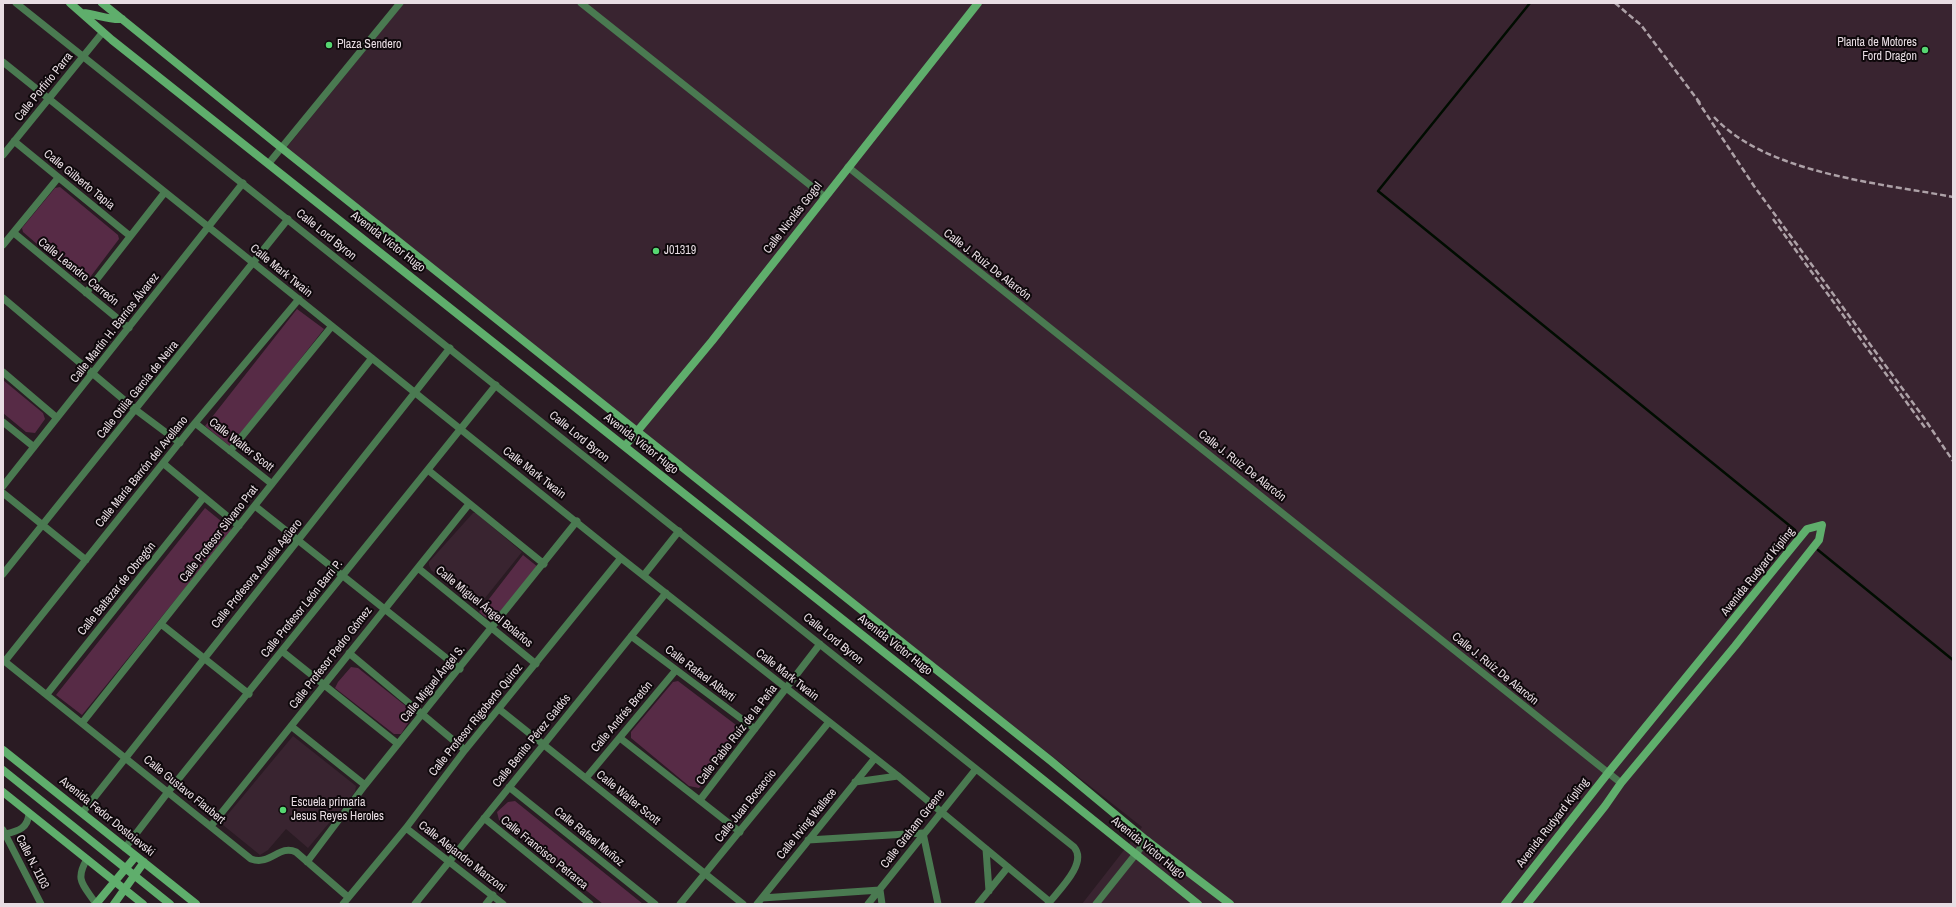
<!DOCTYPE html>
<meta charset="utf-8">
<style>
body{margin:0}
#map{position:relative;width:1956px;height:907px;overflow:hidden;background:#2a1b23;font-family:"Archivo Narrow",sans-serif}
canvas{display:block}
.frame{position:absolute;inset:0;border:4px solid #e8dde3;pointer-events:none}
</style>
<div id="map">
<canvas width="1956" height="907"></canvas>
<div class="frame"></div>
</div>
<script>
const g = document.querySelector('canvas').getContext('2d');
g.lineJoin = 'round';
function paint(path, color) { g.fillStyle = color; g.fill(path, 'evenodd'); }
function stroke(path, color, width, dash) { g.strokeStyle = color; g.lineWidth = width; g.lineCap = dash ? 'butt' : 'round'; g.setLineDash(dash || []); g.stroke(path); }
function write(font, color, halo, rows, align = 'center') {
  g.font = font + ' "Archivo Narrow",sans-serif'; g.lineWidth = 4; g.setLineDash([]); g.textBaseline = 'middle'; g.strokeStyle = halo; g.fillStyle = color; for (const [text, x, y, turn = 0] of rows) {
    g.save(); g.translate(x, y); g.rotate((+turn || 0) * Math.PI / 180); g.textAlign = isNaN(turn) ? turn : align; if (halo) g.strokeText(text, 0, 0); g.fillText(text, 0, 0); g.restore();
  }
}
const built = new Path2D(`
 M404,3H1953V904H1082L1142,827L283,152Z
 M473,513H476L522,552L477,608L431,570L429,565V562Z
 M293,736L356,786L355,792L308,848L286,829L268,850L260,855L223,825L224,819Z`);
const green = new Path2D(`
 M60,187L118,235L119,239L88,280L80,281L23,232L22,228L55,188Z
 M297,309L324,329L231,447L205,426Z
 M3,380L43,413L45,419L35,433L26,432L3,413Z
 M205,508L232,530L82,715L56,695Z
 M523,555L538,567L494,624L479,612Z
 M351,667L358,668L412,711V717L401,734H394L335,688L338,682Z
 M678,681L740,728V736L699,788L689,786L631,738V732L673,682Z
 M515,801L643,904H603L499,820L497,812L508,802Z`);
const stream = new Path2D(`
 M1530,3L1378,191L1795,530
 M1818,550L1953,660`);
const street = new Path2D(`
 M16,3L1074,847C1088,863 1059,890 1048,904
 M581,3L825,197
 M3,62L621,558L898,776L1050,902
 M14,141L130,236
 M3,155L103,32
 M269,163L400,3
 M848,167L1621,783
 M14,233L129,328
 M3,245L58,178
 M86,293L165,192
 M3,298L136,410L180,443
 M3,372L57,418
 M3,422L34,447
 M195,423L272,484
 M230,451L332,326
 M164,464L239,526
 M428,470L544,564
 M3,486L243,183
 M3,493L86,560
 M255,506L460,669
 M418,568L536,664
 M3,574L288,219
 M644,575L679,531
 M161,624L249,694
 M631,636L755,729
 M283,652L398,744
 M349,653L465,750
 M3,660L251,859C271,866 279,844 296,852L348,897
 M5,661L195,423L299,299
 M47,694L204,497
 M499,709L743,904
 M82,723L372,358
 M291,726L365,785
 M620,738L740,832
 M586,778L676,670
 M855,782L898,776
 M509,787L655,904
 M700,800L820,644
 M82,813L450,348
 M484,818L590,904
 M211,826L469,504
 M406,828L503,904
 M3,830L41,904
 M5,834C19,831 28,828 29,813
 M808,840L923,833L938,904
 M125,848L168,792L496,385
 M986,849L989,891
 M87,859C74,881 84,885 96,904
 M307,862L365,785L577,521
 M762,898L880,890L882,904
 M343,904L406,828L465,750L621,558
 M415,904L666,593
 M486,904L493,895
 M680,904L829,722
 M757,904L875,758
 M868,904L976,769
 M978,904L1008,867
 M1096,904L1147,840`);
const secondary = new Path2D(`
 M70,3L112,40L924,684L1198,904
 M102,3L289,154L1051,761L1146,840L1230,904
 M82,13C97,14 107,20 122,19
 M625,446L712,341L978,3
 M3,750L196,904
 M3,770L170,904
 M3,792L143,904
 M96,904L136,856
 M114,904L144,862
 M1505,904L1608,773L1789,551L1807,529L1822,525L1819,540L1735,646L1621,783L1605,806L1527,904`);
const rail = new Path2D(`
 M1615,3L1641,25L1700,103
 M1697,100L1754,186L1924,418L1953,461
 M1714,117C1767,174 1880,183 1953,197
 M1773,219L1926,429`);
const markers = [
 [329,45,4,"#56d671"],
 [1925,50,4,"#56d671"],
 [656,251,4,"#56d671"],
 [283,810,4,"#56d671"]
];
const poiNames = [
 ["Planta de Motores",1917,43,"right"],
 ["Ford Dragon",1917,57,"right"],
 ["Plaza Sendero",337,45],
 ["J01319",664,251],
 ["Escuela primaria",291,803],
 ["Jesus Reyes Heroles",291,817]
];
const streetNames = [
 ["Calle Porfirio Parra",44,87,-51],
 ["Calle Gilberto Tapia",79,180,39],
 ["Calle Nicolás Gogol",793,218,-52],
 ["Calle Lord Byron",326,235,39],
 ["Avenida Víctor Hugo",388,242,38],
 ["Calle J. Ruíz De Alarcón",987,265,38],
 ["Calle Mark Twain",281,271,39],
 ["Calle Leandro Carreón",78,272,39],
 ["Calle Martín H. Barrios Álvarez",115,328,-52],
 ["Calle Otilia García de Neira",138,390,-51],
 ["Calle Lord Byron",579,437,39],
 ["Avenida Víctor Hugo",641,444,38],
 ["Calle Walter Scott",241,445,38],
 ["Calle J. Ruíz De Alarcón",1242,466,38],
 ["Calle María Barrón del Avellano",142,472,-51],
 ["Calle Mark Twain",534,473,38],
 ["Calle Profesor Silvano Prat",219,534,-52],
 ["Avenida Rudyard Kipling",1758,572,-51],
 ["Calle Profesora Aurelia Agüero",257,574,-51],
 ["Calle Baltazar de Obregón",117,589,-51],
 ["Calle Miguel Ángel Bolaños",484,607,39],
 ["Calle Profesor León Barri P.",302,609,-51],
 ["Calle Lord Byron",833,639,39],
 ["Avenida Víctor Hugo",895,645,38],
 ["Calle Profesor Pedro Gómez",331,658,-52],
 ["Calle J. Ruíz De Alarcón",1495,669,39],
 ["Calle Rafael Alberti",700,674,37],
 ["Calle Mark Twain",787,675,38],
 ["Calle Miguel Ángel S.",433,684,-51],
 ["Calle Andrés Bretón",622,717,-50],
 ["Calle Profesor Rigoberto Quiroz",476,720,-51],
 ["Calle Pablo Ruíz de la Peña",737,735,-52],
 ["Calle Benito Pérez Galdós",532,741,-51],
 ["Calle Gustavo Flaubert",184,790,39],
 ["Calle Walter Scott",628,798,39],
 ["Calle Juan Bocaccio",746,806,-51],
 ["Avenida Fedor Dostoievski",107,817,39],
 ["Avenida Rudyard Kipling",1553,823,-52],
 ["Calle Irving Wallace",807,824,-51],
 ["Calle Graham Greene",913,829,-52],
 ["Calle Rafael Muñoz",589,837,39],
 ["Avenida Víctor Hugo",1148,848,39],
 ["Calle Francisco Petrarca",544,853,39],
 ["Calle Alejandro Manzoni",462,857,38],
 ["Calle N. 1103",32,862,63]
];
paint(built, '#392430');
paint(green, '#572b46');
stroke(stream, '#000c00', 2.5);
stroke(street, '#4a7a51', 7);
stroke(secondary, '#5fae6c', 8);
stroke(rail, '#ada1a7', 2.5, [6, 3]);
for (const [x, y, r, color] of markers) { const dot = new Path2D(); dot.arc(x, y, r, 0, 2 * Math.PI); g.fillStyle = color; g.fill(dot); stroke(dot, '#0e080b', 1.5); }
write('12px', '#e8dde3', '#0e080b', poiNames, 'left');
write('12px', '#e8dde3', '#0e080b', streetNames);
</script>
